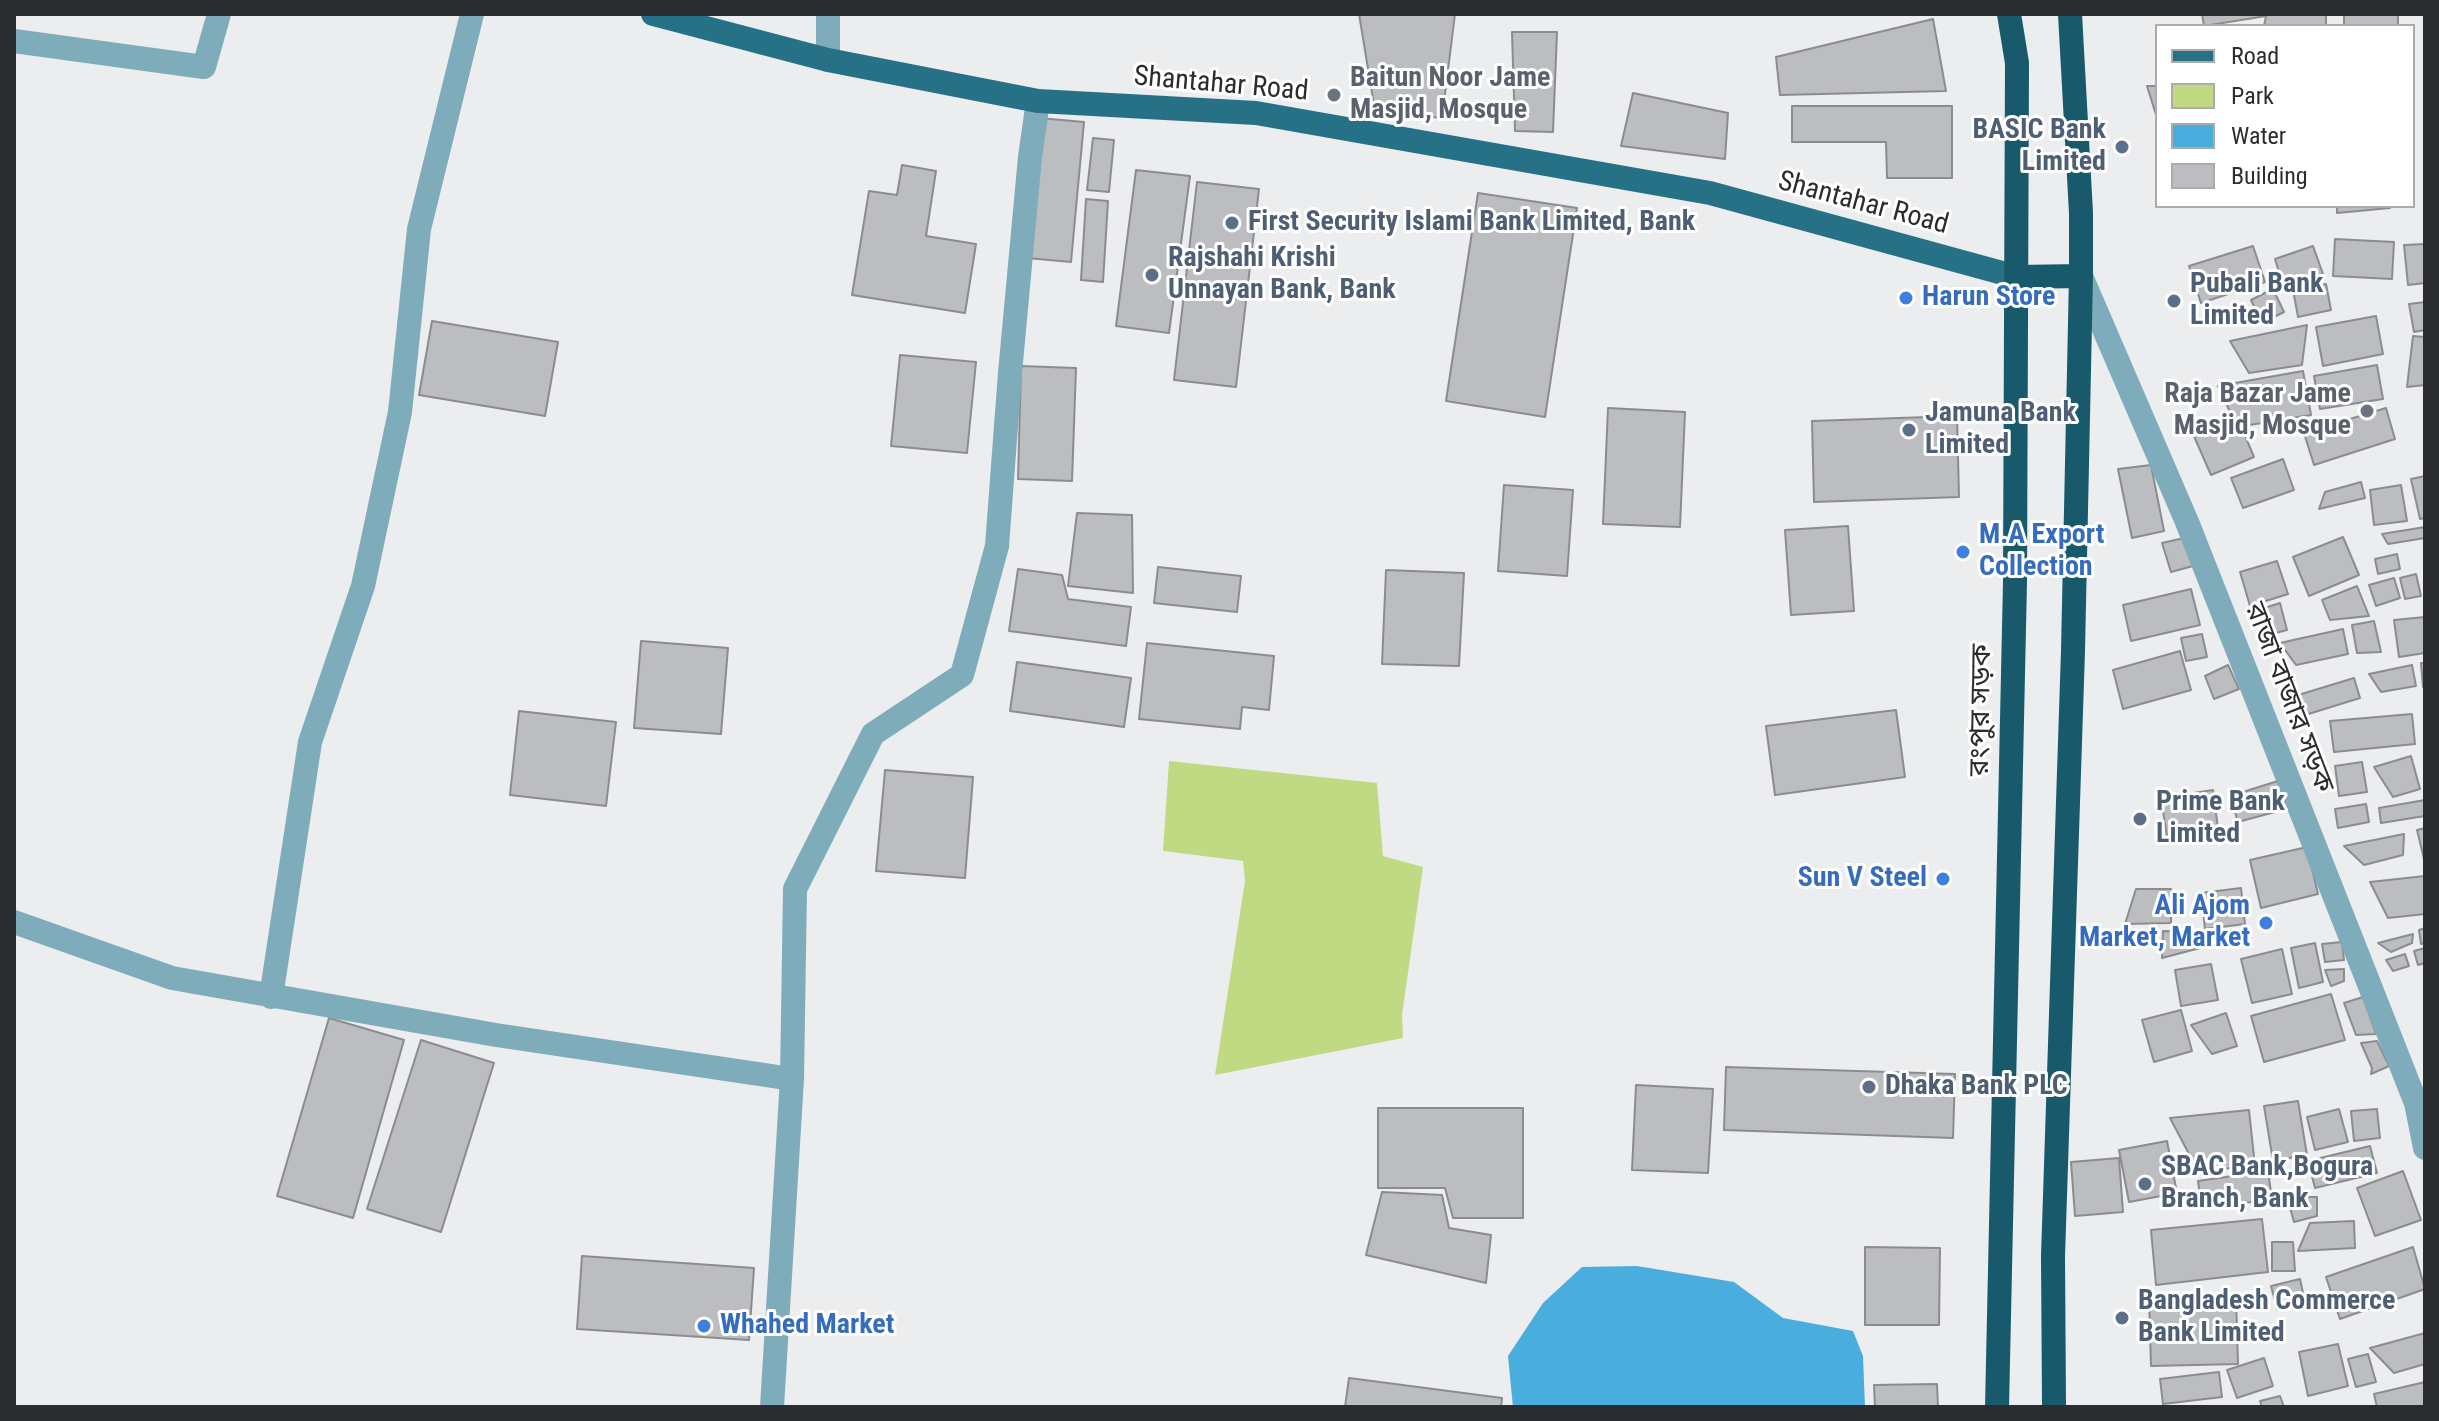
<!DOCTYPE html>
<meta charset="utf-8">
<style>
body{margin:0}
#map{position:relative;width:2439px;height:1421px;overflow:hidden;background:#ebedef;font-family:"Roboto Condensed",sans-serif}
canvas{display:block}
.frame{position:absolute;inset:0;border:16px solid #2b2c2d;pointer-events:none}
.legend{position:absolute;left:2155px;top:24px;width:260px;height:184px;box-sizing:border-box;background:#fff;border:2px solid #aaabab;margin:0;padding:10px 14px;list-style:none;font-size:24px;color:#2b2c2d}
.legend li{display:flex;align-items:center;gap:16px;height:40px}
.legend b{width:40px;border:2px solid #aaabab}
</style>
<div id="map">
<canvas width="2439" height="1421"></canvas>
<div class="frame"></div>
<ul class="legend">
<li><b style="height:10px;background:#267186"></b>Road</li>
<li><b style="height:22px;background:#c0da83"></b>Park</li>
<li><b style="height:22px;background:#49adde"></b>Water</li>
<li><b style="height:22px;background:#bcbdc0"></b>Building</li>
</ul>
</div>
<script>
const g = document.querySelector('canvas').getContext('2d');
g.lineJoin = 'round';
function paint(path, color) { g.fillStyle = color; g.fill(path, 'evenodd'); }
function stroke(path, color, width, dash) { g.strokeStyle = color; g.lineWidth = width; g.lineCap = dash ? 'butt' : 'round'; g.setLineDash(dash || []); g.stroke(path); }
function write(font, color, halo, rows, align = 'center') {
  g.font = font + ' "Roboto Condensed","Noto Sans Bengali",sans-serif'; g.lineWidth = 6; g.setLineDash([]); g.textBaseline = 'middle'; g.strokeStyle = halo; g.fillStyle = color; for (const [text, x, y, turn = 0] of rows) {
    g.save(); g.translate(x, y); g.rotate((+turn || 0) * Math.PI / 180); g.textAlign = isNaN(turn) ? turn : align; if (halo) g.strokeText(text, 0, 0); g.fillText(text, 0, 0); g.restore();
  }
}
const green = new Path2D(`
 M1169,761L1377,783L1383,856L1423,867L1402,1015L1403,1038L1215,1075L1245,881L1243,861L1163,851Z`);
const water = new Path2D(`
 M1637,1266L1734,1282L1783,1318L1853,1331L1863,1356L1865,1407H1513L1508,1356L1543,1303L1582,1267Z`);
const building = new Path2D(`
 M1359,14H1455L1442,118L1375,111Z
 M2202,14H2265L2266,16L2204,26Z
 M2270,14H2326V26H2264L2266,16Z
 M2344,14H2398V26H2344Z
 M1933,19L1946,91L1780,95L1776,57Z
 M1512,32H1557L1553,132L1515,131Z
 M2147,86H2157V118Z
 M1633,93L1728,113L1725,159L1621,146Z
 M1792,106H1952V178H1887L1886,142H1792Z
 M1039,118L1084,122L1071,262L1027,258Z
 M1093,138L1114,140L1109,192L1087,190Z
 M902,165L936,171L926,236L976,244L965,313L852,295L869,191L897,195Z
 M1136,170L1190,176L1169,333L1116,326Z
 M1197,182L1259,189L1236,387L1174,380Z
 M1478,193L1577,208L1545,417L1446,401Z
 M1086,199L1108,201L1103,282L1081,280Z
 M2337,206H2390V208L2337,213Z
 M2335,239L2394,242L2392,279L2333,276Z
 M2425,244V283L2408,285L2404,245Z
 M2253,246L2265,282L2201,303L2189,266Z
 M2313,246L2323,274L2284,288L2275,259Z
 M2326,284L2331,310L2298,317L2293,290Z
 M2273,289L2284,312L2262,323L2251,300Z
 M2425,302V330L2414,332L2409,304Z
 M2376,316L2383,354L2323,366L2316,327Z
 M432,321L558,342L545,416L419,395Z
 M2307,325L2302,365L2249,373L2230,341Z
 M2413,336L2425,337V385L2407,387Z
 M900,355L976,362L967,453L891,446Z
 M2377,365L2383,399L2320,409L2314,376Z
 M1021,366L1076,368L1072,481L1018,479Z
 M2303,371L2311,415L2237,427L2218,386Z
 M1608,408L1685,412L1680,527L1603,524Z
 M2386,408L2395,439L2314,465L2304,433Z
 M1957,416L1959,497L1814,502L1812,421Z
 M2244,433L2254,457L2211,475L2193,434Z
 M2283,459L2294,490L2243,508L2231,478Z
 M2151,465L2164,531L2132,538L2118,469Z
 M2425,476V518L2420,519L2411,479Z
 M2361,482L2365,498L2319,509L2325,492Z
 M1504,485L1573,490L1567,576L1498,571Z
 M2401,485L2407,521L2374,525L2370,490Z
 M1077,513L1132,515L1133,593L1068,586Z
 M1848,526L1854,611L1791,615L1785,530Z
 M2425,527V538L2388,544L2382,534Z
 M2343,537L2359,575L2309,596L2293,557Z
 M2184,538L2193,566L2171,572L2162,543Z
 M2397,554L2400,569L2378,574L2375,559Z
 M2277,561L2288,594L2250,606L2240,572Z
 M1158,567L1241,576L1237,612L1154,603Z
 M1018,569L1062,575L1068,599L1131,607L1126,646L1009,631Z
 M1386,570L1464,573L1459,666L1382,664Z
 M2416,574L2421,596L2405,599L2400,578Z
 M2394,578L2400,598L2376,606L2369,585Z
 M2357,586L2369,616L2330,620L2322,600Z
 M2191,589L2200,625L2131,641L2123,605Z
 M2280,603L2287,630L2264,636L2258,610Z
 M2425,617V653L2399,657L2394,620Z
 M2374,621L2381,652L2357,653L2352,625Z
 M2343,629L2348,654L2296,665L2280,643Z
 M2202,634L2207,657L2186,661L2181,638Z
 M641,641L728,648L721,734L634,728Z
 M1147,643L1274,656L1269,710L1242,707L1240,729L1139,719Z
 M2180,651L2191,690L2123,709L2113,670Z
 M1017,662L1131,678L1124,727L1010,711Z
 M2421,663H2425V687H2423Z
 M2228,665L2239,689L2214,699L2205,676Z
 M2412,665L2416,686L2381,692L2369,674Z
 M2354,678L2360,698L2302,716L2295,696Z
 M1896,710L1905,777L1775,795L1766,726Z
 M519,711L616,722L606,806L510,795Z
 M2412,714L2415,744L2334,752L2330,721Z
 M2411,756L2420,789L2393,797L2374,767Z
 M2362,762L2367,792L2339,796L2335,766Z
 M885,770L973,777L965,878L876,871Z
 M2278,781L2286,809L2238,822L2230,796Z
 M2213,790L2218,829L2167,837L2161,798Z
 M2425,800V816L2381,823L2379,808Z
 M2366,804L2369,822L2338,828L2335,809Z
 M2425,828V859H2424L2417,830Z
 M2404,834L2403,855L2364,865L2344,846Z
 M2307,847L2318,894L2261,908L2250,860Z
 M2425,876V914L2388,918L2370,882Z
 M2241,888L2245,924L2205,929L2201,893Z
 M2136,889H2171V923L2125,924Z
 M2425,928V943L2421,944L2419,930Z
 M2163,931L2195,932L2200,948L2162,958Z
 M2413,934L2412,943L2391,952L2378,943Z
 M2342,942L2344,960L2325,962L2322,944Z
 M2315,943L2323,982L2299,988L2291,948Z
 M2425,948V963L2418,965L2414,951Z
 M2282,949L2292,994L2252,1003L2241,959Z
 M2405,954L2409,966L2393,971L2386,960Z
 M2211,964L2218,1000L2181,1006L2175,970Z
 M2344,969V981L2331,986L2325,970Z
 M2331,994L2345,1040L2264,1062L2251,1016Z
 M2363,997L2376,1034L2356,1035L2344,1003Z
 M2181,1010L2192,1051L2154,1062L2142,1020Z
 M2226,1013L2237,1046L2212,1054L2191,1025Z
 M329,1018L404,1040L353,1218L277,1196Z
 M421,1040L494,1063L441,1232L367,1209Z
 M2377,1041L2389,1066L2371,1074L2372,1068L2361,1043Z
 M1726,1067L1955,1074L1953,1138L1724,1130Z
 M1636,1085L1713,1089L1708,1173L1632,1170Z
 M2298,1101L2307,1155L2273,1161L2264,1106Z
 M1378,1108H1523V1218H1453L1445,1188H1378Z
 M2339,1109L2348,1142L2315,1150L2307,1117Z
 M2377,1109L2380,1138L2354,1141L2351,1111Z
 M2249,1110L2255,1166L2198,1171L2170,1118Z
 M2167,1141L2177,1193L2129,1202L2119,1150Z
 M2370,1146L2377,1173L2315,1188L2308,1161Z
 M2119,1158L2123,1212L2075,1216L2071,1162Z
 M2268,1171L2272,1199L2202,1209L2198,1181Z
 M2403,1171L2421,1220L2375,1236L2357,1188Z
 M1382,1192L1442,1195L1449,1228L1491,1235L1486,1283L1366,1255Z
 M2287,1197H2317V1216L2294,1222Z
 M2262,1219L2268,1272L2156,1285L2151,1230Z
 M2354,1221L2355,1248L2298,1251L2310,1223Z
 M2272,1242H2293L2295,1271H2272Z
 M1865,1247L1940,1248L1939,1325H1865Z
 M2413,1247L2425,1289L2340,1319L2326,1277Z
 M582,1256L754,1268L749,1340L577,1329Z
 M2300,1279L2305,1302L2277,1309L2271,1286Z
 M2236,1296L2238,1364L2151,1366L2149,1298Z
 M2425,1333V1364L2394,1373L2370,1348Z
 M2338,1344L2348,1386L2308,1396L2299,1352Z
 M2368,1354L2376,1382L2356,1387L2348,1359Z
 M2264,1358L2273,1386L2237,1398L2227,1370Z
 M2219,1372L2222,1397L2163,1404L2160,1379Z
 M1349,1378L1502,1398L1501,1407H1345Z
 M2425,1382V1407H2377L2374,1394Z
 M1937,1384L1938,1407H1875L1874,1385Z
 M2280,1396L2284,1407H2262L2260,1401Z`);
const minor = new Path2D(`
 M828,14V60
 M14,41L204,67L219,14
 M2081,276L2187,522L2416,1103L2425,1148
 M14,922L172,978L496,1035L792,1079
 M271,997L310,742L363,586L400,412L419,229L472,14
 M772,1407L792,1079L795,889L873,734L962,675L997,546L1010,373L1030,157L1038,101`);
const major = new Path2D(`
 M653,14L828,60L1038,101L1256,113L1710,193L2017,277`);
const highway = new Path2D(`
 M2017,277L2081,276
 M1997,1407L2015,582L2017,63L2009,14
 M2054,1407L2053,1256L2073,651L2081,276V213L2070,14`);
const markers = [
 [1334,95,8,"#6b7280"],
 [2122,147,8,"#5c6f8a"],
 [1232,223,8,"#5c6f8a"],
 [1152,275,8,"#5c6f8a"],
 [1906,298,8,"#3f7fe0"],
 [2174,301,8,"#5c6f8a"],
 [2367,411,8,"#6b7280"],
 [1909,430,8,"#5c6f8a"],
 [1963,552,8,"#3f7fe0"],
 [2140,819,8,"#5c6f8a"],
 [1943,879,8,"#3f7fe0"],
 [2266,923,8,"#3f7fe0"],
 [1869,1087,8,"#5c6f8a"],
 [2145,1184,8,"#5c6f8a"],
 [2122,1318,8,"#5c6f8a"],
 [704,1326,8,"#3f7fe0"]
];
const worshipNames = [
 ["Baitun Noor Jame",1350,79],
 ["Masjid, Mosque",1350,111],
 ["Raja Bazar Jame",2351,395,"right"],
 ["Masjid, Mosque",2351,427,"right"]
];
const streetNames = [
 ["Shantahar Road",1221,85,5],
 ["Shantahar Road",1863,204,15],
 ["রাজা বাজার সড়ক",2288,698,69],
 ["রংপুর সড়ক",1982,710,-89]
];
const serviceNames = [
 ["BASIC Bank",2106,131,"right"],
 ["Limited",2106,163,"right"],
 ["First Security Islami Bank Limited, Bank",1248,223],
 ["Rajshahi Krishi",1168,259],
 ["Unnayan Bank, Bank",1168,291],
 ["Pubali Bank",2190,285],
 ["Limited",2190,317],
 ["Jamuna Bank",1925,414],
 ["Limited",1925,446],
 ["Prime Bank",2156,803],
 ["Limited",2156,835],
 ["Dhaka Bank PLC",1885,1087],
 ["SBAC Bank,Bogura",2161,1168],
 ["Branch, Bank",2161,1200],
 ["Bangladesh Commerce",2138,1302],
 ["Bank Limited",2138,1334]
];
const shopNames = [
 ["Harun Store",1922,298],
 ["M.A Export",1979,536],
 ["Collection",1979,568],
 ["Sun V Steel",1927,879,"right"],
 ["Ali Ajom",2250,907,"right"],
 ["Market, Market",2250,939,"right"],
 ["Whahed Market",720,1326]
];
paint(green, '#c0da83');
paint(water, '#49adde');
paint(building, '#bcbdc0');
stroke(building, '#8b8c8f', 2);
stroke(minor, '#7facba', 24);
stroke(major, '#267186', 24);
stroke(highway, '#185a6c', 24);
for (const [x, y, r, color] of markers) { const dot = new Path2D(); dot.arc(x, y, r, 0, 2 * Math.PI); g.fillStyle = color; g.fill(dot); stroke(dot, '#fff', 3); }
write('bold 28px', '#5b616d', '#fff', worshipNames, 'left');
write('28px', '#2b2c2d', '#fff', streetNames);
write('bold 28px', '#4e5e75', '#fff', serviceNames, 'left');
write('bold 28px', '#366cbe', '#fff', shopNames, 'left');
</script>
